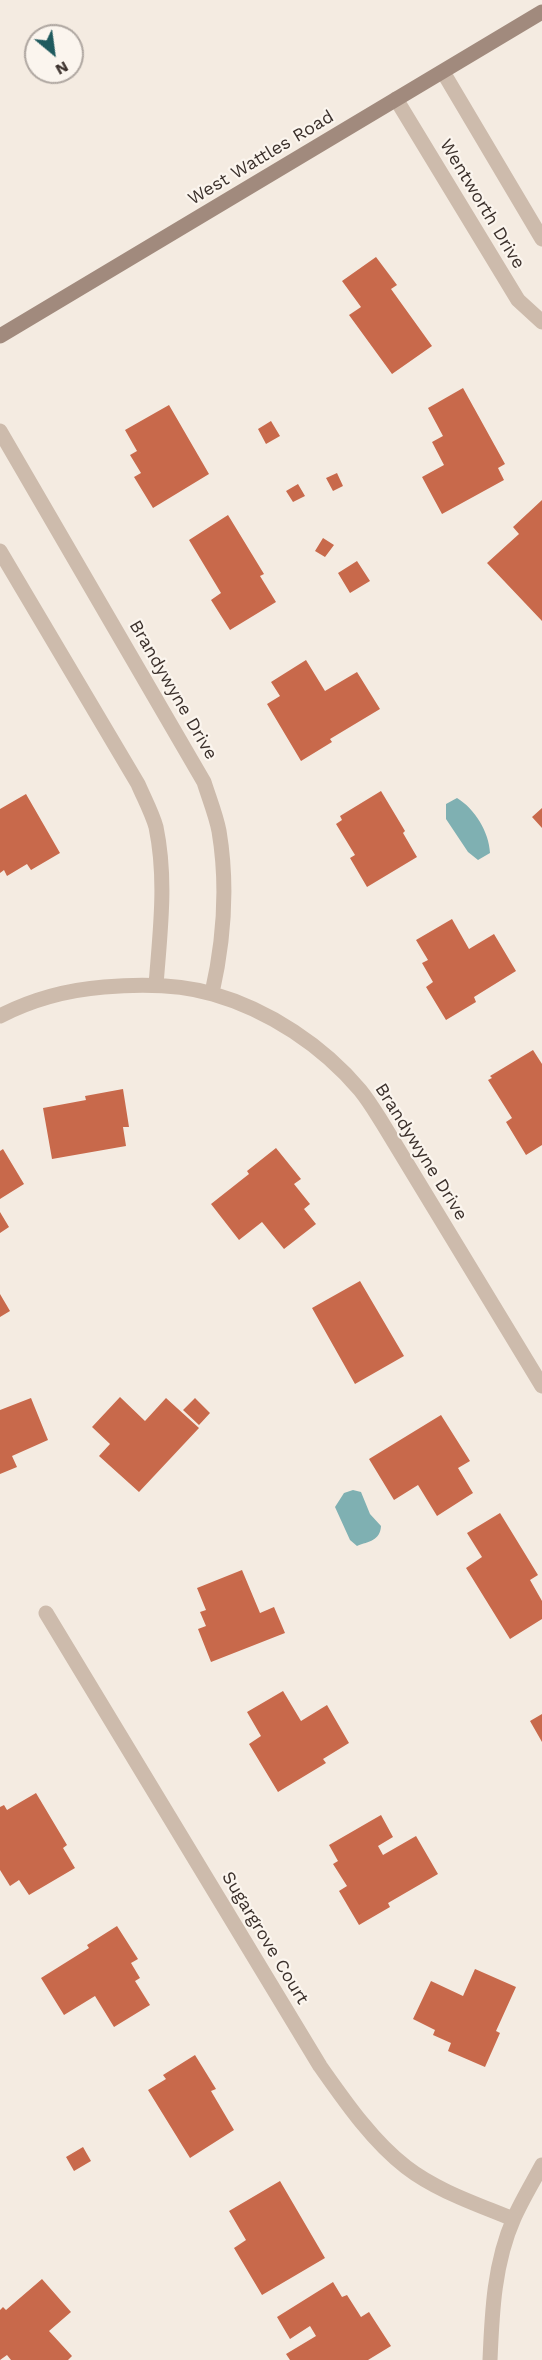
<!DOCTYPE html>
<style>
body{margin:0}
#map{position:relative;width:542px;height:2360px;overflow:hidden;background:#f4ebe1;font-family:"Work Sans",sans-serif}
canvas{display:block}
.north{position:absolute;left:24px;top:24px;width:60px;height:60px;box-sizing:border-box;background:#fbf5ee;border:2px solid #aea6a0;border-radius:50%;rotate:151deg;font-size:16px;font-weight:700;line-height:24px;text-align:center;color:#3b302b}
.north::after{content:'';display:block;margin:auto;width:21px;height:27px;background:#1f5a5e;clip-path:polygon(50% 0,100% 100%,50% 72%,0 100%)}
</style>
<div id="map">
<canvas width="542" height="2360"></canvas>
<div class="north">N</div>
</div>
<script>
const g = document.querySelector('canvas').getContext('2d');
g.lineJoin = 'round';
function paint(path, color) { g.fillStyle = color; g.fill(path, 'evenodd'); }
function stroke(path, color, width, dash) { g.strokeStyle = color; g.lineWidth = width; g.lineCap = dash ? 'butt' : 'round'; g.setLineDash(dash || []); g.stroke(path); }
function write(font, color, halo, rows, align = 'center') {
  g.font = font + ' "Work Sans",sans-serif'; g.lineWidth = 4.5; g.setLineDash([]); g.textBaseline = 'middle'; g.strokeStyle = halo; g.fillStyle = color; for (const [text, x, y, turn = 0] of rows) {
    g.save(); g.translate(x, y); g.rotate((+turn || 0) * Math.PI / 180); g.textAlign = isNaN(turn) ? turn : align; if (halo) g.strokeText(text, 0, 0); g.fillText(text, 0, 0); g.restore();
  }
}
const water = new Path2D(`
 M457,798C475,809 489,832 490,853L478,860L468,852L446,819V804Z
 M353,1490L361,1492L370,1514L381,1526C380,1541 369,1541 357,1546L350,1540L335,1507L344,1493Z`);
const building = new Path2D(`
 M376,257L397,285L391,289L432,346L392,374L349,315L361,307L342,281Z
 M463,388L505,464L498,468L504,480L442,514L422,477L444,465L432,442L443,436L428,408Z
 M169,405L209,474L153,508L134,477L141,473L130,455L137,451L125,430Z
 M271,421L280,436L266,444L258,429Z
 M337,473L343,486L333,491L326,478Z
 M298,484L305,496L293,502L286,491Z
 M542,500V621L487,563L519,534L513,527Z
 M228,515L264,574L260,576L276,602L230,630L211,600L221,593L189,540Z
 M323,538L334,545L325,557L315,551Z
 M357,561L370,581L350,593L338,573Z
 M306,660L325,691L357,672L380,709L330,739L332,742L301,761L267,704L280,696L271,682Z
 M381,791L405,831L403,833L417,857L367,887L350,858L355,855L336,824L342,820L340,816Z
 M26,794L60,853L31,870L27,864L7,876L4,870L0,873V809Z
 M542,808V828L532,817Z
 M452,919L469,949L494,934L516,971L474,997L476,1002L446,1020L426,987L433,982L422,963L428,960L416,940Z
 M533,1050L542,1064V1145L526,1155L506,1122L512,1118L488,1080L492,1078L490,1076Z
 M123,1089L129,1127H123L126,1146L52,1159L43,1108L86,1100L85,1096Z
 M276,1148L301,1179L294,1184L310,1204L304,1209L316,1224L284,1249L262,1222L239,1240L211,1204L249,1174L247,1171Z
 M3,1149L24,1184L0,1199V1151Z
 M0,1212L9,1227L0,1233Z
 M360,1281L404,1356L355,1384L312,1308Z
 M0,1294L10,1311L0,1317Z
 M120,1397L145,1421L166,1398L199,1428L139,1492L99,1456L110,1444L92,1427Z
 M31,1398L48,1440L12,1456L17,1467L0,1474V1410Z
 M195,1398L210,1413L199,1425L183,1410Z
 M441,1415L470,1461L458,1468L473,1493L437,1516L418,1485L394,1500L369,1459Z
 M500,1513L538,1575L530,1580L542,1601V1619L510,1639L466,1568L482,1557L467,1533Z
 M242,1570L260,1613L274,1607L285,1633L211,1662L198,1629L206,1626L200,1612L206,1610L197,1588Z
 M283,1691L301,1721L327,1705L349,1743L323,1759L326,1763L278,1792L249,1744L261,1736L247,1712Z
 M542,1714V1742L530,1721Z
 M36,1793L67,1845L63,1848L75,1868L29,1895L19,1880L10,1886L0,1870V1807L4,1805L7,1810Z
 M381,1815L393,1837L378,1846L383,1855L416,1836L438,1874L388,1903L390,1907L359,1925L339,1891L347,1886L333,1864L338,1861L329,1845Z
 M117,1926L138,1959L131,1963L140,1978L135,1981L150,2005L114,2027L95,1996L64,2015L41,1978L89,1948L87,1945Z
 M475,1969L516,1987L496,2031L500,2033L485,2067L448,2051L451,2043L433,2035L435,2030L413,2019L431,1981L463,1996Z
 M195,2055L216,2089L211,2091L234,2130L190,2158L148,2090L166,2079L163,2075Z
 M83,2147L91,2161L74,2171L66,2157Z
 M280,2181L325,2258L262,2295L234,2248L246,2240L229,2211Z
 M42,2279L71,2312L49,2331L72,2356L68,2360H11L7,2355L0,2360V2310L3,2307L6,2310Z
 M333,2282L342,2297L347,2295L361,2317L369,2312L391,2346L368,2360H290L286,2354L316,2336L310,2326L290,2339L277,2317Z`);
const street = new Path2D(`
 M443,72L542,239
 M396,99L518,300L542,322
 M0,431L204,782C209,798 216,815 219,831C228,885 224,940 212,993
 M0,551L138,784C144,798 152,813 156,827C167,880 160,932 156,985
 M0,1016C33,999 67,990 104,987C139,984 179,984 213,994C269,1010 323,1046 360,1090C369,1101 376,1113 383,1124L542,1386
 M46,1613L320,2066C344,2100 372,2141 406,2167C437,2191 477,2204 513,2219
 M490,2360C492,2312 494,2263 514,2218C522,2200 533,2182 542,2165`);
const secondary = new Path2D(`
 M0,336L542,12`);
const streetNames = [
 ["West Wattles Road",261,158,-31],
 ["Wentworth Drive",482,204,59],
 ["Brandywyne Drive",173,690,60],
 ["Brandywyne Drive",421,1152,58],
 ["Sugargrove Court",265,1938,59]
];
paint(water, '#7fb0b2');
paint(building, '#c8694b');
stroke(street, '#cdbbac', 15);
stroke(secondary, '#a18a7d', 15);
write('18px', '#3b302b', '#fbf5ee', streetNames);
</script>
